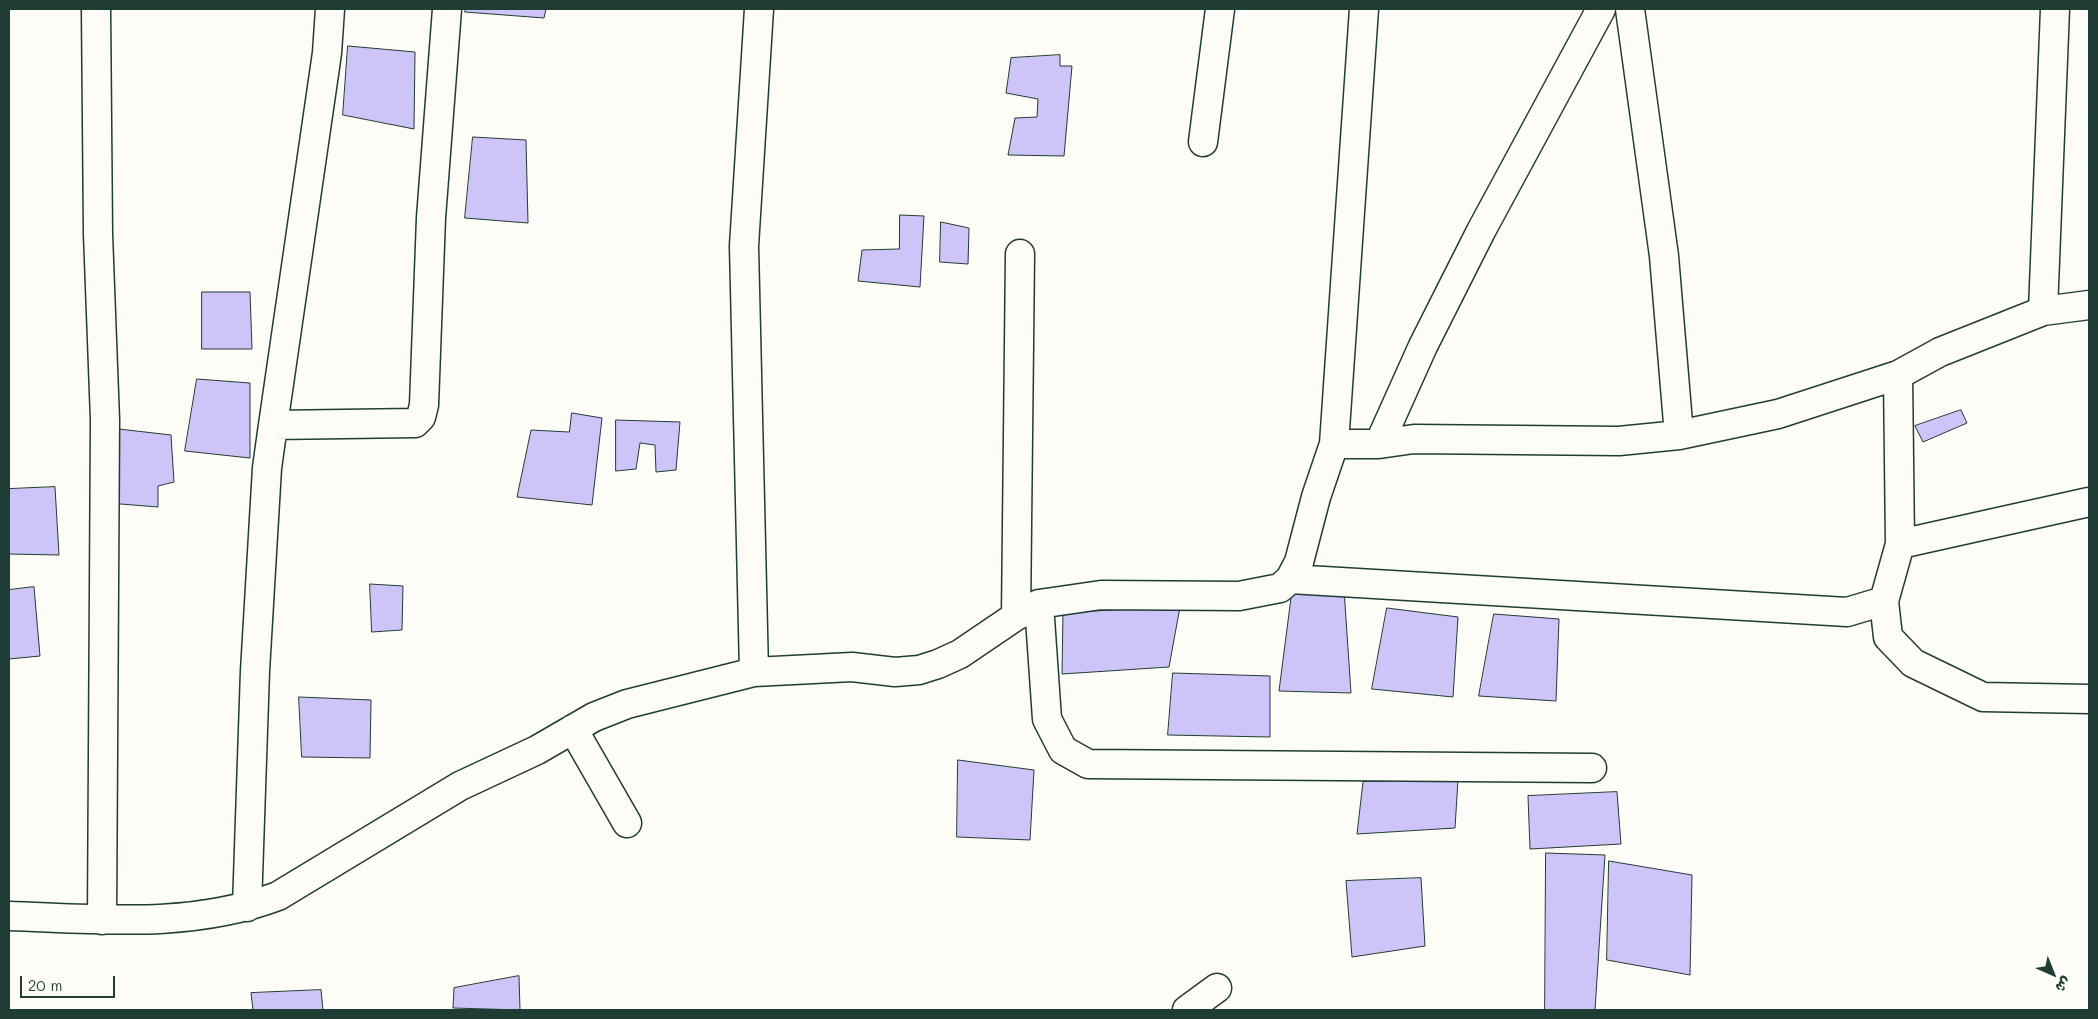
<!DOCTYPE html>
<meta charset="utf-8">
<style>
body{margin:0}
#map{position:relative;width:2098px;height:1019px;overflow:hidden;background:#fdfcf7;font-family:Mali,"Playpen Sans Arabic",sans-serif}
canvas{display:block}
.frame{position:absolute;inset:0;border:10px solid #1f3d34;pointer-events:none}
.north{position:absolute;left:2028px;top:949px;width:50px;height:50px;-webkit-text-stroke:4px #fdfcf7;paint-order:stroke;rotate:136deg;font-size:14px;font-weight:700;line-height:20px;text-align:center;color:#1f3d34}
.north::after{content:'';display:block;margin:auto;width:18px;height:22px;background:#1f3d34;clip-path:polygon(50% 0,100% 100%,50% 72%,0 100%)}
.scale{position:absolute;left:20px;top:976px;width:95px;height:22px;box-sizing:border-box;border:2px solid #1f3d34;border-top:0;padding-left:6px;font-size:15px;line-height:18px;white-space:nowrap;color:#1f3d34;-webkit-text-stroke:4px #fdfcf7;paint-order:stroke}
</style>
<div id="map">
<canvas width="2098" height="1019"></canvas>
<div class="frame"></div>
<div class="north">ش</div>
<div class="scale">20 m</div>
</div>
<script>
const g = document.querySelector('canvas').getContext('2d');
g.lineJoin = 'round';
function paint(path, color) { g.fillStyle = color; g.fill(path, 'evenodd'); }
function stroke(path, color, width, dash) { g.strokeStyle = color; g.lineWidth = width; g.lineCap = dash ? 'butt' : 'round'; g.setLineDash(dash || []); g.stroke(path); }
const building = new Path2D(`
 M466,9H546L544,18L465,12Z
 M348,46L415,52L414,129L343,115Z
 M1060,55V66H1072L1064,156L1008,155L1015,118L1037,117L1038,99L1006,93L1011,58Z
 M473,137L526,140L528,223L465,218Z
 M900,215L924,216L920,287L858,281L862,250L899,249Z
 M941,222L969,228L968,264L940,262Z
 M202,292H250L252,349H202Z
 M197,379L250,383V458L185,451Z
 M1961,410L1967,423L1923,442L1915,426Z
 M572,413L602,418L592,505L517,497L531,430L569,432Z
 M616,420L680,422L676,470L656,472L655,445L640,443L636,469L616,471Z
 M110,428L171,435L174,482L158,486V507L108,503Z
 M55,487L59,555L9,554V489Z
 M370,584L403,586L402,630L372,632Z
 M34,587L40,656L9,659V590Z
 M1344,589L1351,693L1279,691L1292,590Z
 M1180,607L1169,667L1062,674L1063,613Z
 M1387,608L1458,617L1453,697L1372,689Z
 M1494,614L1559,619L1556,701L1479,696Z
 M1173,673L1270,676V737L1168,735Z
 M299,697L371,700L370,758L302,757Z
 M958,760L1034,770L1030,840L957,837Z
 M1458,780L1455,828L1357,834L1363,782Z
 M1617,792L1621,844L1530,849L1528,796Z
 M1546,853L1605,855L1595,1010H1545Z
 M1609,861L1692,875L1690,975L1607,960Z
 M1421,878L1425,946L1352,957L1346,881Z
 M519,976L520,1010L453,1008L454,988Z
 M321,990L323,1010H253L251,993Z`);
const minor = new Path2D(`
 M96,9L98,234L105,420L102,920
 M1630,9L1664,256L1679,435
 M1203,142L1220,9
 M2043,311L2055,9
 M273,425L327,53L330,9
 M1334,444H1379L1414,439L1619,441L1679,435L1778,414L1898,375L1940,352L2043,311L2089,305
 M1379,444L1423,346L1481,231L1601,9
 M1900,544L2089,502
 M1290,579L1847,612L1884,601L1900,544L1898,375
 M1884,601L1888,637L1913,663L1983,697L2089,699
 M1039,604L1047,719L1063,750L1088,764L1592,768
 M1016,616L1020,254
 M754,672L744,246L759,9
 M573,729L627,823
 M247,907L255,671L267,468L273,425L415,423L421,417L424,405L431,218L447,9
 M9,916C99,919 191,929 278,896L460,786L537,750L594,717L627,704L754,672L852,667L895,672L919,670L938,664L960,654L1016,616L1039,604L1101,595L1239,596L1280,588L1290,579L1299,562L1316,497L1334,444L1364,9
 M1187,1010L1217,988`);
paint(building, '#cdc4f7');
stroke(building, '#1f3d34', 1);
stroke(minor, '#1f3d34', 31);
stroke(minor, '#fdfcf7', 28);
</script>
